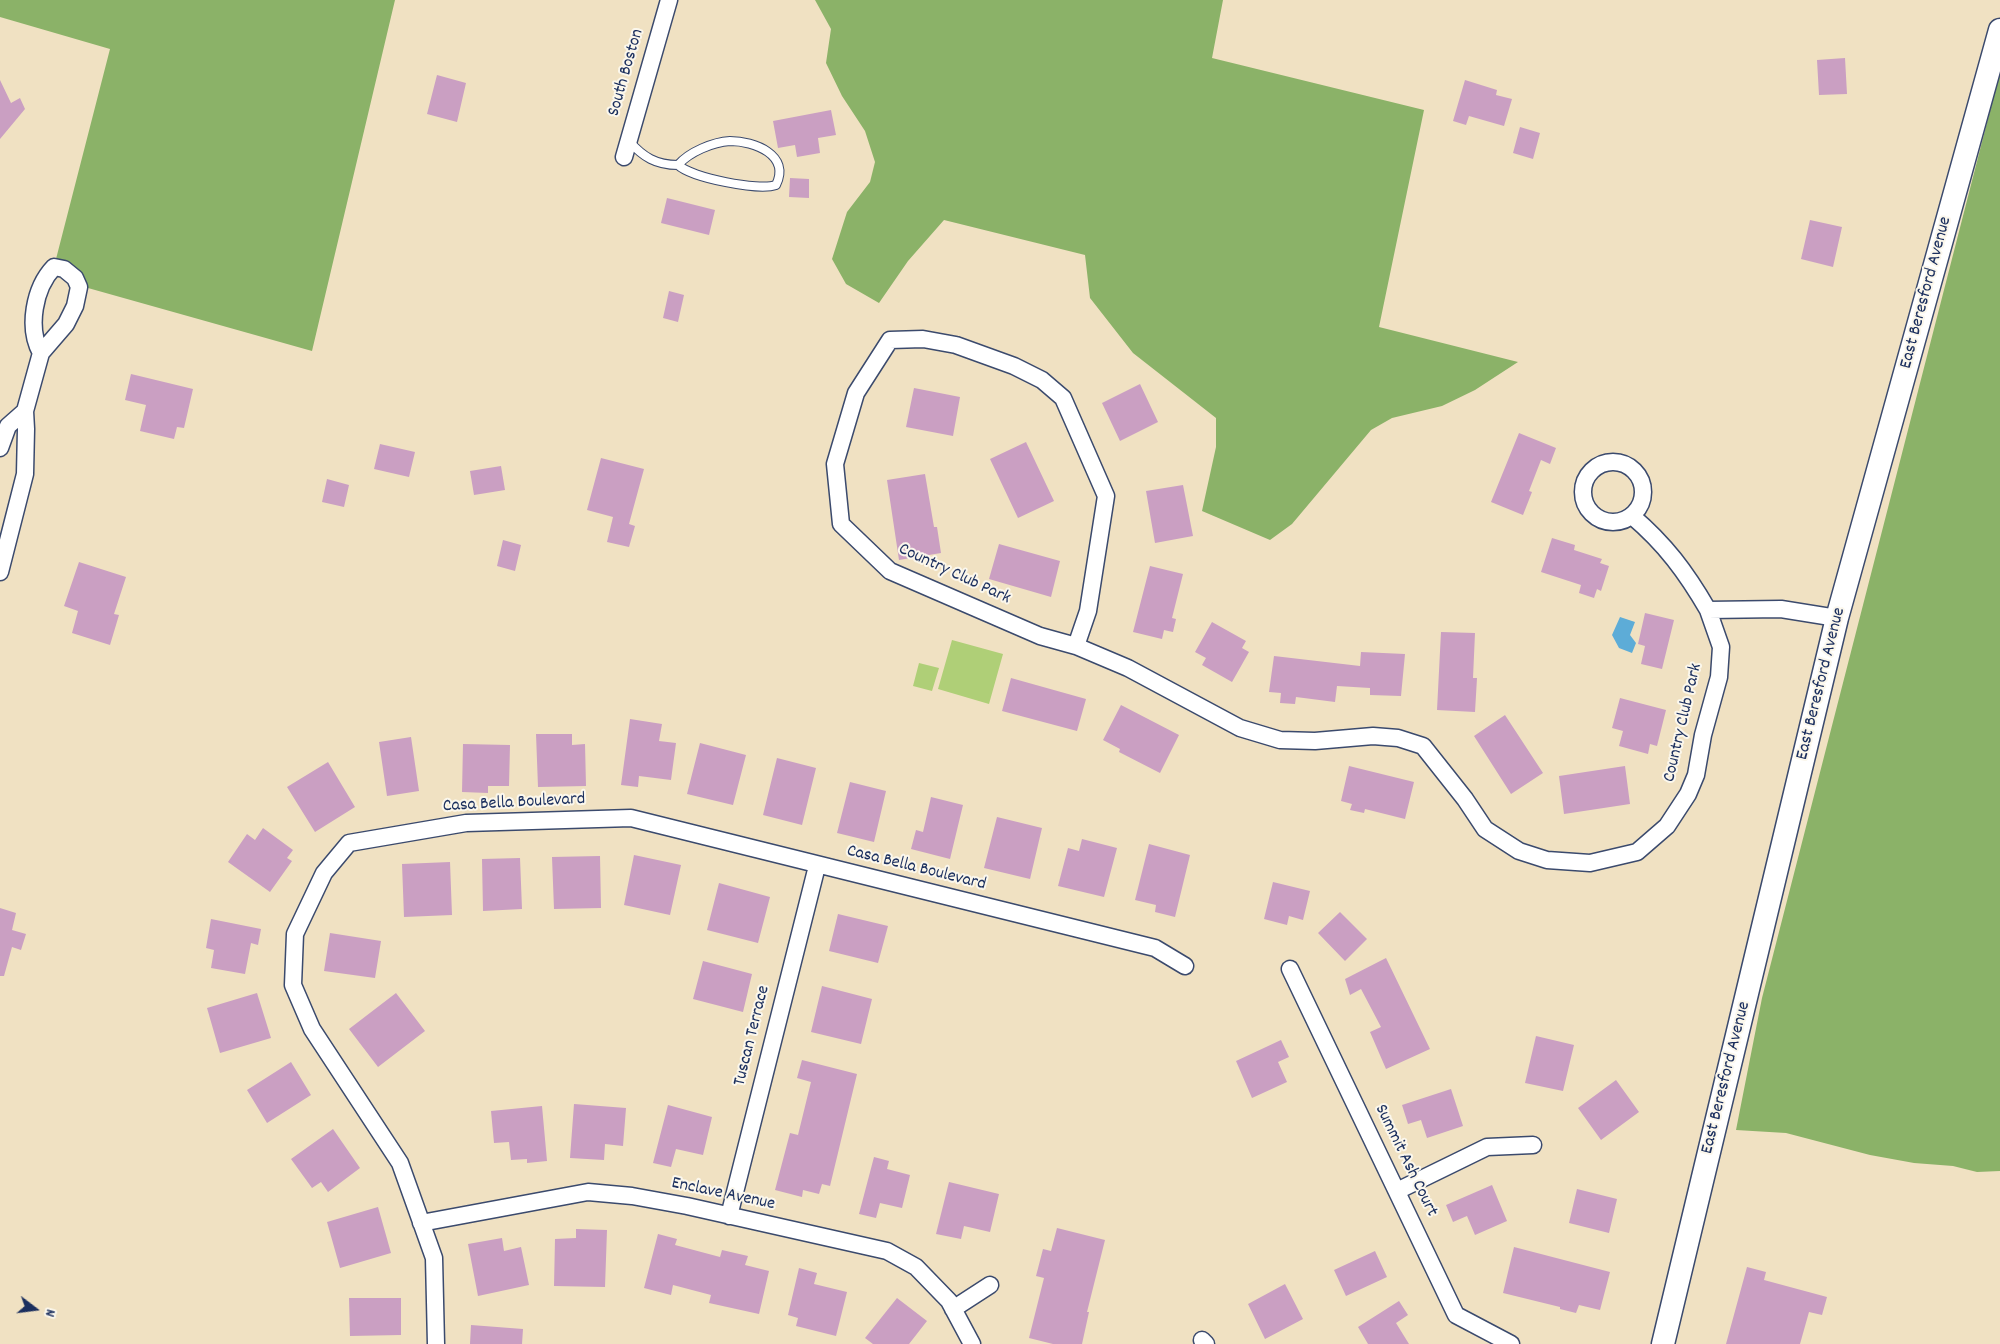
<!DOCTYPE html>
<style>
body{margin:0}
#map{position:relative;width:2000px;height:1344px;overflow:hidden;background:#f0e1c2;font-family:Dekko,sans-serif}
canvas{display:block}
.north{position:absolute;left:10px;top:1284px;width:50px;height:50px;-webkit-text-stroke:4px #fbf7ec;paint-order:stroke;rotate:105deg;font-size:14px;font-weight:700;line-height:20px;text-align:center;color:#1b2f5e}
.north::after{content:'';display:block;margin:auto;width:18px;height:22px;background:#1b2f5e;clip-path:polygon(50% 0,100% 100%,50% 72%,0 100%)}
</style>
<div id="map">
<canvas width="2000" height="1344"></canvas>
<div class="north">N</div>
</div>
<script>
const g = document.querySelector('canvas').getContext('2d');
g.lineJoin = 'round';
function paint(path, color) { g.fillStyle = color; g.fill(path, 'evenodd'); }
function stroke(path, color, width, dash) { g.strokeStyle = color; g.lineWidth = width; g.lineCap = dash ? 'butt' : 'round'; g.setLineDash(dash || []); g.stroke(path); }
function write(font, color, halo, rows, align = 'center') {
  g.font = font + ' Dekko,sans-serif'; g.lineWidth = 4; g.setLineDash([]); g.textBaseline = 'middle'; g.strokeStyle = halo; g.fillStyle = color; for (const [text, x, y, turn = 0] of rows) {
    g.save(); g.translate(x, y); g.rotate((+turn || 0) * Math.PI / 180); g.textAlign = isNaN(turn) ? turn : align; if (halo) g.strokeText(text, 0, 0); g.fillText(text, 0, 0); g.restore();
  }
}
const green = new Path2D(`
 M952,640L1003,654L989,704L938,689Z
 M919,663L939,668L932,691L913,686Z`);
const forest = new Path2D(`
 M0,0H395L312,351L88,288C83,271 74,262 56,259L110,49L0,17Z
 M815,0H1223L1212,58L1424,110L1379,327L1518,362L1475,390L1442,406L1392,418L1371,430L1292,524L1270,540L1202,511L1216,447V418L1133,353L1090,298L1085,255L944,220L908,261L879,303L846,284L832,259L847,212L870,182L875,162L865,131L842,96L826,63L831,29Z
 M2000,72V1171L1977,1172L1953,1166L1914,1163L1870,1155L1786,1133L1736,1130L1762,998Z`);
const water = new Path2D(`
 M1620,617L1635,622L1630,635L1636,643L1632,653L1619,648L1612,635Z`);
const building = new Path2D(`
 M1845,58L1847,94L1819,95L1817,60Z
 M437,75L466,83L457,122L427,114Z
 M0,80L11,103L20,98L25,109L0,139Z
 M1465,80L1497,90L1496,95L1512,99L1504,126L1469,116L1466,125L1453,121Z
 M831,110L836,135L818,138L820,153L797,157L795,145L778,148L773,121Z
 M1520,127L1540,133L1533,159L1513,153Z
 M790,178L809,179V198L789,197Z
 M667,198L715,210L709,235L661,223Z
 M1810,220L1842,227L1833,267L1801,259Z
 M669,291L684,295L678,322L663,318Z
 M131,374L193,389L184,428L177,427L174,439L140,431L146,405L125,400Z
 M1140,384L1158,422L1120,441L1102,403Z
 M914,388L960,397L953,436L906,427Z
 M1519,433L1556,448L1550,464L1541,460L1529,491L1532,492L1523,515L1491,502Z
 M1026,442L1054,501L1018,518L990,459Z
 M380,444L415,452L409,477L374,469Z
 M601,458L644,469L629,524L635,526L629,547L607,542L613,517L587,510Z
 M501,466L505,490L474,495L470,471Z
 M925,474L934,527H937L941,553L899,560L887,480Z
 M327,479L349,485L344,507L322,502Z
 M1183,485L1193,536L1155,543L1146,491Z
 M1552,538L1575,545L1574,550L1602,559L1600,563L1609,566L1601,591L1597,589L1594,598L1579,593L1581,585L1541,572Z
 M503,540L521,545L515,571L497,566Z
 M999,544L1060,561L1051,597L989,579Z
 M79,562L126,577L114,614L119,615L110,645L72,633L78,611L64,606Z
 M1150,566L1183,574L1172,618L1176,619L1173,632L1164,630L1162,639L1133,632Z
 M1645,613L1674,620L1662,669L1641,664L1645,646L1638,644Z
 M1212,622L1246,641L1242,648L1249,652L1232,682L1202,665L1206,658L1195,652Z
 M1441,632L1475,633L1473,678H1477L1475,712L1437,710Z
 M1361,652L1405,654L1401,696L1370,695V688L1337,686L1335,702L1296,697L1295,704L1280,703L1281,693L1269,692L1274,656L1360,666Z
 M1011,678L1086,699L1077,731L1002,711Z
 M1620,698L1666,710L1657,746L1650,744L1648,754L1619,746L1623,731L1612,728Z
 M1121,705L1179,735L1160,773L1119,752L1120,749L1103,740Z
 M1505,715L1543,773L1511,794L1474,736Z
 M630,719L662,724L659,741L676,743L671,780L639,776L638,787L621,785Z
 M536,734H572V745L585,744L586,786L538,787Z
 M411,737L419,791L387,796L379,742Z
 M700,743L746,755L733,805L687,794Z
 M463,744L510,745L509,786H488V793L462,792Z
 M777,758L816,768L802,825L763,815Z
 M328,762L355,807L315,832L287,787Z
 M1349,766L1414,782L1405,819L1365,809L1364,813L1350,810L1352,804L1341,801Z
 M1625,766L1630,804L1564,814L1559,776Z
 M850,782L886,791L874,842L837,833Z
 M931,797L963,805L950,859L911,849L916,830L923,832Z
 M997,817L1042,828L1030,879L984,868Z
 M263,828L293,850L287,858L292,861L270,892L228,862L247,834L255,840Z
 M1082,839L1117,848L1104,897L1058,886L1068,848L1079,851Z
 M1149,844L1190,855L1175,917L1155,912L1156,905L1135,900Z
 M634,855L681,865L670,915L624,905Z
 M600,856L601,908L554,909L552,857Z
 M520,858L522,909L483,911L482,859Z
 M450,862L452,915L404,917L402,864Z
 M1273,882L1310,891L1303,920L1289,916L1287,925L1264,919Z
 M719,883L770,897L758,943L707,930Z
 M0,908L16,913L12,930L26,934L21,950L12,947L4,976H0Z
 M1340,912L1367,939L1345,961L1318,933Z
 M838,914L888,926L878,963L829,951Z
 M211,919L261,929L258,945L251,943L245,974L211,968L214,950L206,948Z
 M330,933L381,941L375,978L324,971Z
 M1386,958L1430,1049L1386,1069L1370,1032L1381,1027L1361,989L1350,995L1345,979Z
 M703,961L752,974L743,1012L693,999Z
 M822,986L872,999L861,1044L811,1032Z
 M257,993L271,1038L220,1053L207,1008Z
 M396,993L425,1031L378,1067L349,1029Z
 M1536,1036L1574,1045L1563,1091L1525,1083Z
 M1281,1040L1289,1057L1278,1062L1287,1082L1252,1098L1236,1061Z
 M802,1060L857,1074L830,1186L822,1184L819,1194L803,1190L802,1197L775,1190L790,1133L798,1135L811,1082L797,1078Z
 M291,1062L311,1095L267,1123L247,1090Z
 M1616,1080L1639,1112L1601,1140L1578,1108Z
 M1451,1089L1463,1126L1427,1138L1421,1120L1408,1124L1402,1105Z
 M574,1104L626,1108L623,1146L605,1144L604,1160L570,1158Z
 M668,1105L712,1117L703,1155L676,1149L671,1167L653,1163Z
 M542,1106L547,1161L527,1163V1159L511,1160L509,1142L494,1143L491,1111Z
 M333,1129L360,1168L328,1192L321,1182L312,1188L291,1159Z
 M874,1157L889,1161L887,1169L910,1175L902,1208L880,1203L876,1218L859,1214Z
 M949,1182L999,1194L990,1232L964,1226L961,1239L936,1234Z
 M1492,1185L1507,1221L1475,1235L1467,1216L1453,1222L1446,1205Z
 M1577,1189L1617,1199L1609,1233L1569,1223Z
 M378,1207L391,1253L340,1268L327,1222Z
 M1057,1228L1105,1240L1087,1312H1089L1082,1344H1053L1029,1338L1044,1278L1036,1276L1043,1249L1051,1251Z
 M576,1229L607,1230L605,1287L554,1286L555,1239L576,1238Z
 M658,1234L677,1239L675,1245L720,1257L722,1250L748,1256L745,1265L769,1271L759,1314L709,1303L711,1295L673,1285L671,1295L644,1288Z
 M502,1238L504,1251L521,1247L529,1285L478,1296L468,1244Z
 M1514,1247L1610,1272L1600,1310L1579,1305L1576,1313L1560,1309V1307L1503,1293Z
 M1375,1251L1387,1277L1346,1296L1334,1270Z
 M1747,1267L1766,1272L1764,1280L1827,1297L1822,1315L1809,1312L1800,1344H1726Z
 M799,1268L817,1273L814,1284L847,1292L836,1336L796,1326L798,1318L788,1315Z
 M1285,1284L1303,1319L1265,1339L1248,1304Z
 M349,1298H401V1335L350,1336Z
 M897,1298L927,1321L909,1344H873L865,1338Z
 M1399,1301L1408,1315L1396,1323L1409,1344H1368L1358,1327Z
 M471,1325L523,1329L522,1344H470Z`);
const lane = new Path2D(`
 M629,141C643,157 656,165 678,165C689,152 713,142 730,141C754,141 791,155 776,185C759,191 692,178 678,165`);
const street = new Path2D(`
 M624,157L669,0
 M0,448L8,426L25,411
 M1583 492a30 30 0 1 1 60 0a30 30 0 1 1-60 0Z
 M1632,516C1665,544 1686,572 1708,610L1781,609L1837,618
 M0,572L25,474L26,429L25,411L41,353L66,324L75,306L79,287L75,278L64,269L54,267C34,288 27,328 41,353
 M1076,646L1088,611L1106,496L1063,398L1042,380L1014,366L956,345L923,339L890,340L856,393L835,464L841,524L890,571L1040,636L1076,646L1128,668L1240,728L1280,740L1315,741L1373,736L1398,738L1423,746L1465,799L1485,829L1519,851L1547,860L1590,863L1637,852L1667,826L1688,794L1696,775L1703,735L1719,677L1721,647L1708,610
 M1290,969L1456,1315L1511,1344
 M1397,1191L1487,1147L1533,1145
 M729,1216L817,866
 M421,1223L588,1192L632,1196L687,1206L887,1251L916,1267L949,1301L972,1344
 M953,1309L990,1285
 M1202,1340L1206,1344
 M436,1344L434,1258L400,1163L312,1029L293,985L295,934L324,873L349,843L466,823L631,818L1155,948L1185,966`);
const secondary = new Path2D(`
 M1663,1344L1837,618L2000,30`);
const streetNames = [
 ["South Boston",627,73,-74],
 ["East Beresford Avenue",1927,293,-75],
 ["Country Club Park",954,575,25],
 ["East Beresford Avenue",1822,684,-76],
 ["Country Club Park",1684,723,-77],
 ["Casa Bella Boulevard",514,804,-3],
 ["Casa Bella Boulevard",916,869,14],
 ["Tuscan Terrace",753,1036,-76],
 ["East Beresford Avenue",1727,1078,-76],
 ["Summit Ash Court",1405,1161,64],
 ["Enclave Avenue",723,1195,12]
];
paint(green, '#afcf77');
paint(forest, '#8bb268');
paint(water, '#5dacd7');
paint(building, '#ca9fc2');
stroke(lane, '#3b4a6d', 10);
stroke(street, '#3b4a6d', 19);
stroke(secondary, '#3b4a6d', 25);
stroke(lane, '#fff', 8);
stroke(street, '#fff', 16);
stroke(secondary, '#fff', 22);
write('18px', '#1b2f5e', '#fbf7ec', streetNames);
</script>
